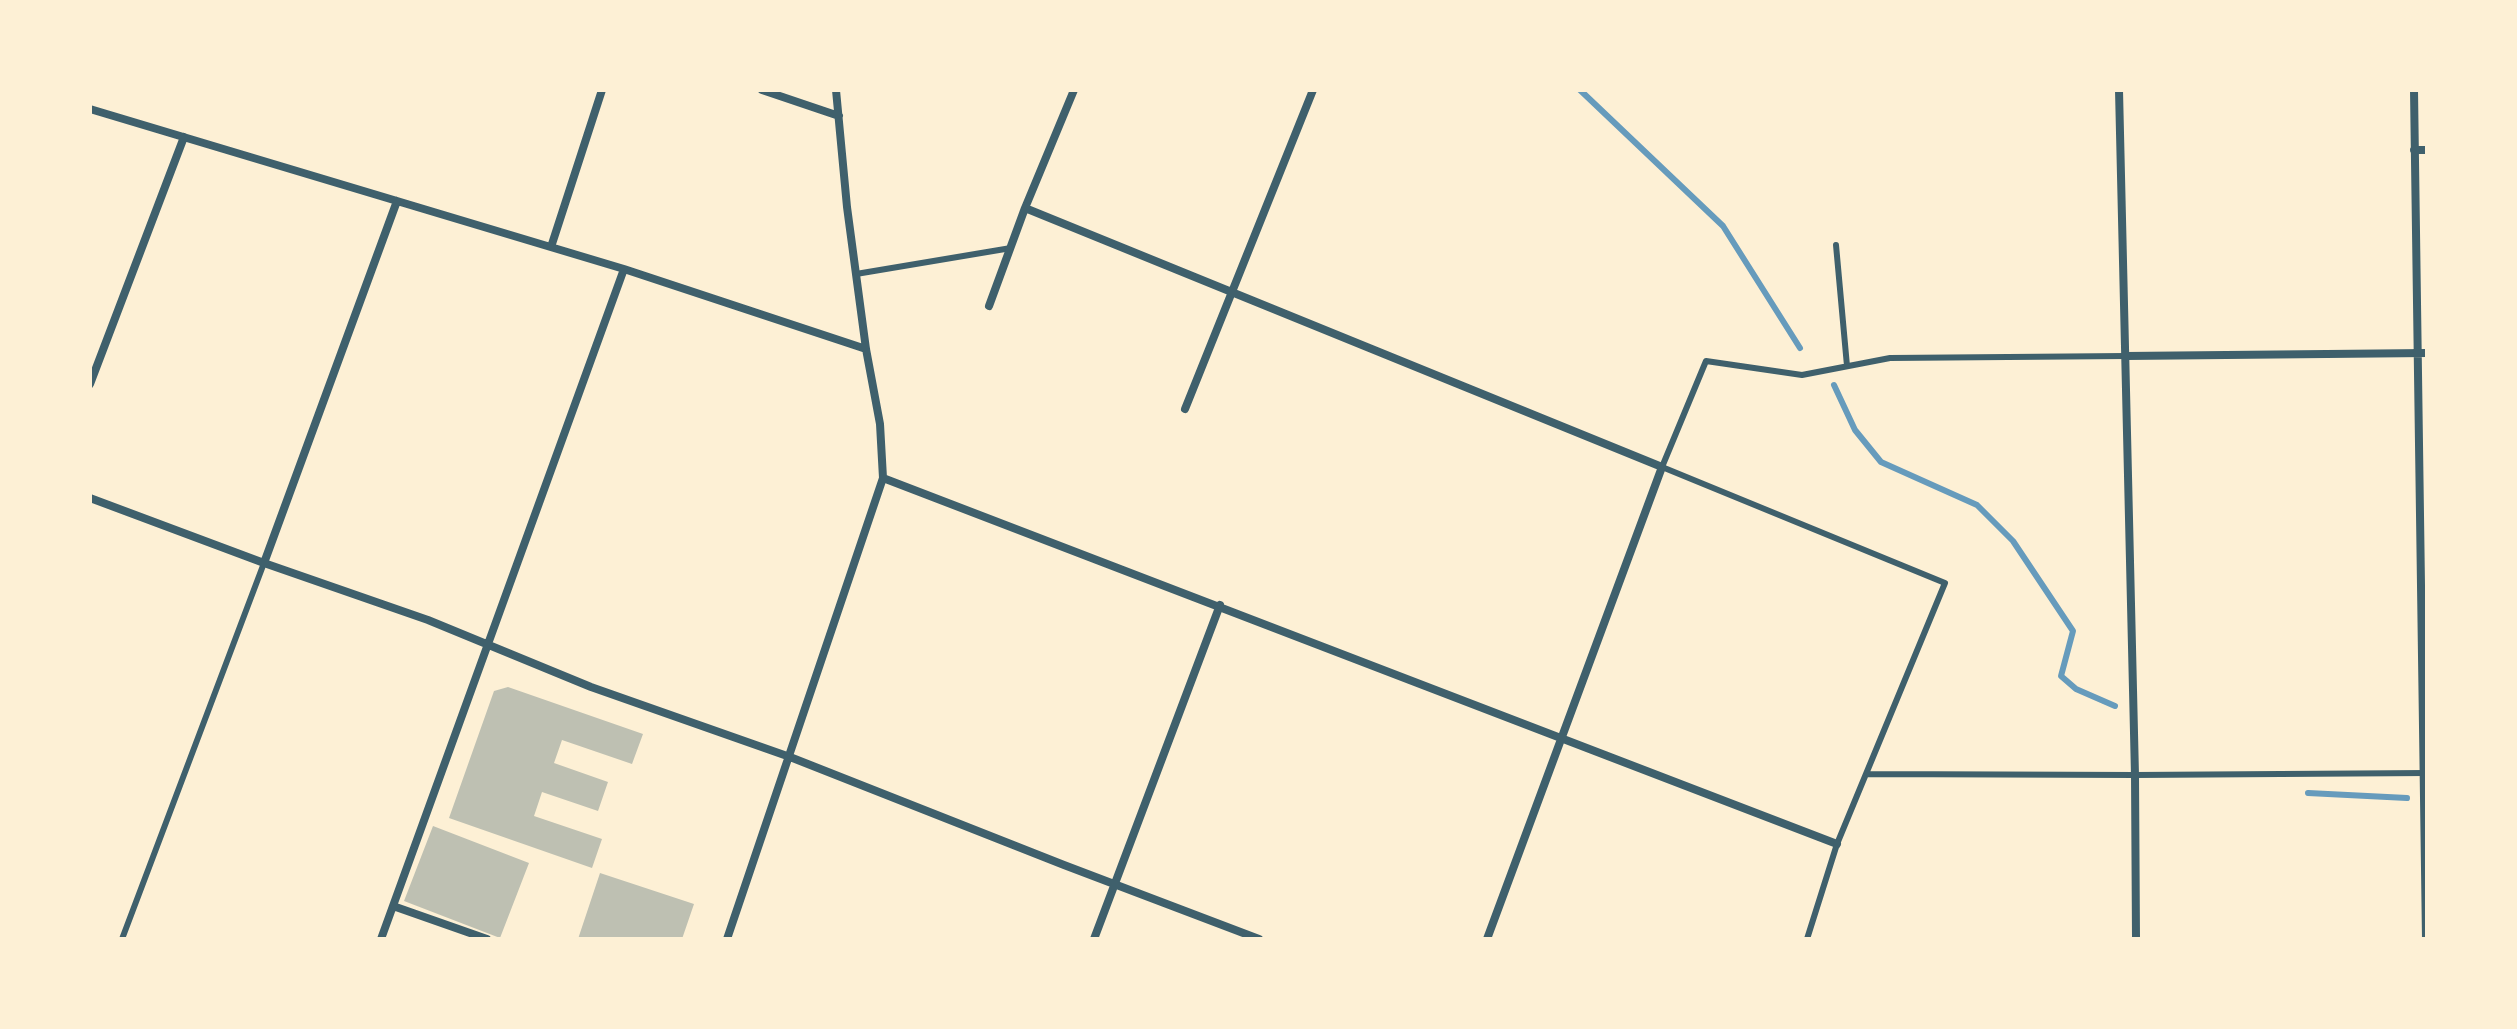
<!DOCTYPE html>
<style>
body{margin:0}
#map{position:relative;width:2517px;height:1029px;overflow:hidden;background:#fdf0d5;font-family:Commissioner,sans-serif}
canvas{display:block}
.frame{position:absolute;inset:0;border:92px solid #fdf0d5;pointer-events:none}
</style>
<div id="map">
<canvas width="2517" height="1029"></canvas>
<div class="frame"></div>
</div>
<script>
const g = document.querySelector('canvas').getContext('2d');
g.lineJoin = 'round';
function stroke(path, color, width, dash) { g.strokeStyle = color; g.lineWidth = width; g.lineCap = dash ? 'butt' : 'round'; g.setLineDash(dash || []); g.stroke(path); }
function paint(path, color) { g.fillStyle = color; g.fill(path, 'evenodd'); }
const stream = new Path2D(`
 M1580,90L1723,226L1800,348
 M1834,385L1855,430L1881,462L1977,505L2013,541L2073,631L2061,676L2076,689L2115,706
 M2308,793L2407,798`);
const building = new Path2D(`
 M508,687L643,734L632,764L562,740L554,763L608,782L598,811L542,792L534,816L602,839L592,868L449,818L494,691Z
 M433,826L529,863L500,938L404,901Z
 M600,873L694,904L682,939H578Z`);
const service = new Path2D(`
 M1836,245L1847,366
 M856,274L1011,248
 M1866,774L2135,775L2427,773
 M122,939L264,563
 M1807,939L1837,844L1945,583L1662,467L1706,361L1802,375L1890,358L2126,356`);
const minor = new Path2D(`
 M762,90L839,116
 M2119,90L2135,775L2136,939
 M2414,90L2426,939
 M90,109L624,269L866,349
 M2414,150H2427
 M1025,208L1662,467L1487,939
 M551,247L602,90
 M989,306L1025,208L1074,90
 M2126,356L2427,353
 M90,384L184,137
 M1185,409L1313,90
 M883,478L1837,844
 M90,498L264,563L428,620L591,687L790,757L1064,865L1259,939
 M264,563L397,201
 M393,906L487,939
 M381,939L624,269
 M727,939L883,478L880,424L866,349L847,207L836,90
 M1094,939L1220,605`);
stroke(stream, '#669bbc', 6);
paint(building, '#bec0b2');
stroke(service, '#3f606c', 6);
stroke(minor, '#3f606c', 8);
</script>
